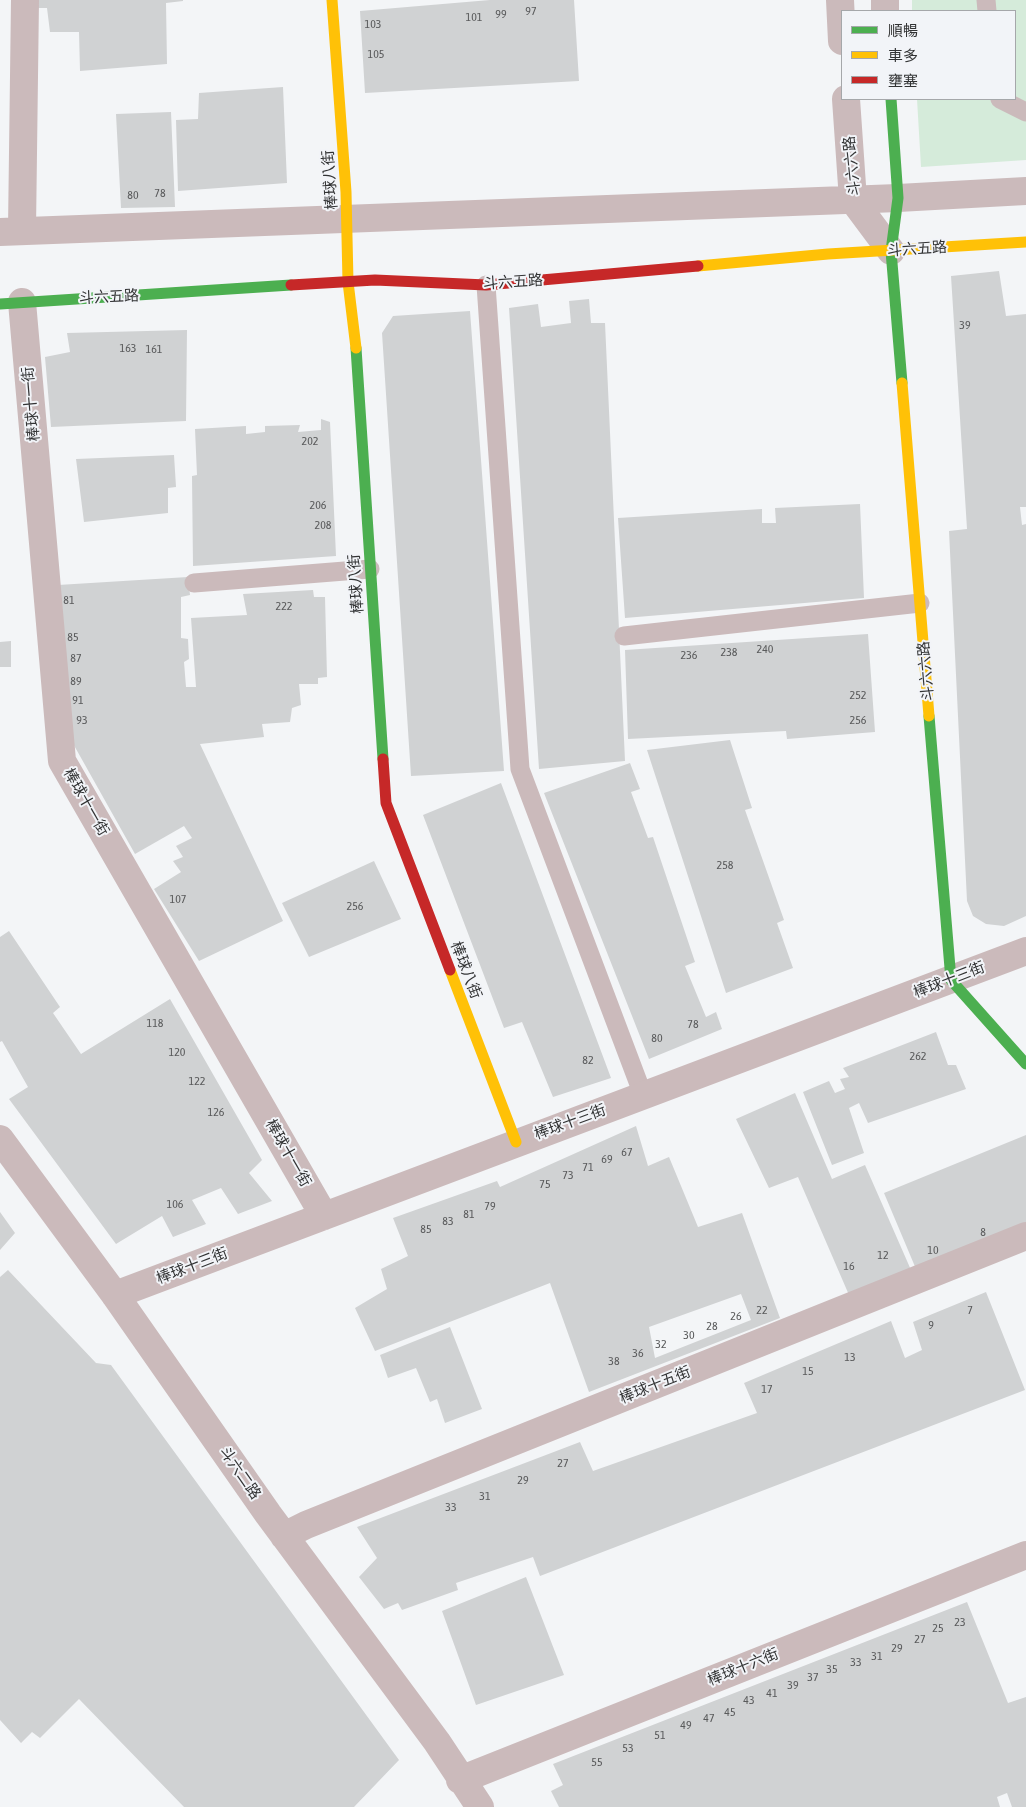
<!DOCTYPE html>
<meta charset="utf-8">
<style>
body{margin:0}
#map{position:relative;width:1026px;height:1807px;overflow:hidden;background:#f3f5f7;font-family:"Asap Condensed","Noto Sans TC",sans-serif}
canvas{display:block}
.legend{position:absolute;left:841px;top:10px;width:175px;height:90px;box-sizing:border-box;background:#f2f4f8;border:1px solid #a5a7aa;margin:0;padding:6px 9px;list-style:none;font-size:15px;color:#323334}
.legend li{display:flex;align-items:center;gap:10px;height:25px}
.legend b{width:25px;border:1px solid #a5a7aa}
</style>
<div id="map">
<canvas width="1026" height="1807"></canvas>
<ul class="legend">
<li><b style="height:6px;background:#4caf50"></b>順暢</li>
<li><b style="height:6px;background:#ffc107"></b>車多</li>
<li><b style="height:6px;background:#c62828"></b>壅塞</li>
</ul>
</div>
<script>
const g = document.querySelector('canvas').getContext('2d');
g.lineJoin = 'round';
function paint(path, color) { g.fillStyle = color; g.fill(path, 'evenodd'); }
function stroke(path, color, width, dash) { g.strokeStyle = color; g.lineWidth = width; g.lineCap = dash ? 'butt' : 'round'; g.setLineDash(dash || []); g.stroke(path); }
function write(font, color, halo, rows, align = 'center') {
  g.font = font + ' "Asap Condensed","Noto Sans TC",sans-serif'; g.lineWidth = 4; g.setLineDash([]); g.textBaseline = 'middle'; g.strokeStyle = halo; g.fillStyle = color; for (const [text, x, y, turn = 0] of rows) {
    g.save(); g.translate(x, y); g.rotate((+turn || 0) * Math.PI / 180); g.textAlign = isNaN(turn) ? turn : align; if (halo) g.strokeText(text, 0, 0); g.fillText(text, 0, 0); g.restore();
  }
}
const green = new Path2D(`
 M912,0H1026V160L921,167L917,99H1015V11H912Z`);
const building = new Path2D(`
 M37,0H183V1L166,3L167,64L80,71L79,32H50L47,8H37Z
 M490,0H574L579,81L365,93L360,11Z
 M283,87L287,183L178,191L176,120L198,119L199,93Z
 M171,112L175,207L121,208L116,114Z
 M999,271L1006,316L1026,314V507H1020L1022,525L1026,524V916L1004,926L986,924L973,916L967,901L949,531L967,529L951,276Z
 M589,299L591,323H605L625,761L539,769L509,308L538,304L541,327L571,323L569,301Z
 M470,311L504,771L411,776L382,333L393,316Z
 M187,330L186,421L51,427L45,357L70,352L67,333Z
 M321,419L330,422L336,556L193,566L192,476L197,475L195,429L246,426V434L265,432V426L300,425L298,432L321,430Z
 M174,455L176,487L168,488V513L84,522L76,459Z
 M860,504L864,598L625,618L618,518L762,509V523H776L775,508Z
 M188,577L190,595L181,597V638L188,639L189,659L184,662L186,687H196L191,618L247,615L243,594L313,590L314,597H325L327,677L318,678V684H299L301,705L292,708L290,722L262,724L264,737L200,744L283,921L199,961L154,889L181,872L173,861L183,857L176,846L192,838L184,826L135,854L71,740L58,585Z
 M868,634L875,732L787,739L786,731L628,739L625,650Z
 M11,641V667H0V642Z
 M730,740L752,808L745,810L784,920L777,923L793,968L726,993L647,750Z
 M630,763L640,789L631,792L648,838L653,837L695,962L685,966L706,1017L716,1012L722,1029L649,1059L544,793Z
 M501,783L611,1078L553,1097L522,1022L504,1028L423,815Z
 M374,861L401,919L309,957L282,903Z
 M9,931L60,1007L53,1013L81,1054L170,999L262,1160L249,1173L272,1201L238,1214L221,1188L192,1200L206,1224L173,1237L162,1216L116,1244L9,1099L28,1087L2,1041L0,1042V937Z
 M936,1032L948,1065H956L966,1089L868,1123L859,1103L849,1108L864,1153L832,1165L803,1092L829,1081L835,1093L845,1089L840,1079L849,1077L843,1068Z
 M795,1093L832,1179L865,1165L911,1270L849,1295L798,1177L769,1188L736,1119Z
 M636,1126L648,1166L669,1157L698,1227L742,1213L780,1318L589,1392L550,1283L375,1351L355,1308L387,1289L381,1269L408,1256L393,1218L497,1181L500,1187ZM741,1294L751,1320L655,1358L649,1327Z
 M1026,1135V1227L916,1269L884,1193Z
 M0,1212L15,1233L0,1250Z
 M8,1270L96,1363L111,1365L399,1760L354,1807H184L79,1699L40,1738L32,1732L21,1743L0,1720V1277Z
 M986,1292L1025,1390L540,1576L533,1557L456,1583L458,1590L402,1610L398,1603L384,1609L359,1577L377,1558L357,1527L580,1442L593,1471L757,1413L744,1383L891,1321L905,1358L922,1350L913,1322Z
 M450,1327L482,1409L445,1423L437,1399L430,1402L416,1368L388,1378L380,1355Z
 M526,1577L564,1675L476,1705L442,1611Z
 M967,1602L1008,1703L1026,1697V1807H1012L1007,1793L997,1797L1000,1807H559L551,1791L563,1785L553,1764Z`);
const lane = new Path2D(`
 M986,0L987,11
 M1000,99L1026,112
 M486,285L520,769L643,1095
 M194,583L370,569
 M624,636L920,603`);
const street = new Path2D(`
 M840,0L842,41
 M885,0V11
 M846,99L853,200L891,251
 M22,229L25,0
 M0,232L898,198L1026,191
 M22,302L62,761L324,1216
 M0,1139L115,1295L268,1514L437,1742L480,1807
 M115,1295L1026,951
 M284,1536L306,1525L1026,1236
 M460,1780L1026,1555`);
const fast = new Path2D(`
 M891,99L898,198L891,251L902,383
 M0,304L291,285
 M356,348L383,759
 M929,716L951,980L1026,1064`);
const slow = new Path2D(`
 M332,0L346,192L348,282L356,348
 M698,266L828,254L1026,242
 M902,383L929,716
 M450,970L516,1142`);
const jam = new Path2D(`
 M291,285L375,280L486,285L698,266
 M383,759L386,803L450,970`);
const numberNames = [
 ["97",531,11],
 ["99",501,14],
 ["101",474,17],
 ["103",373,24],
 ["105",376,54],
 ["78",160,193],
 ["80",133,195],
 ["39",965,325],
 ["163",128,348],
 ["161",154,349],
 ["202",310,441],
 ["206",318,505],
 ["208",323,525],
 ["81",69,600],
 ["222",284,606],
 ["85",73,637],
 ["240",765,649],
 ["238",729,652],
 ["236",689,655],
 ["87",76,658],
 ["89",76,681],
 ["252",858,695],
 ["91",78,700],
 ["93",82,720],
 ["256",858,720],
 ["258",725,865],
 ["107",178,899],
 ["256",355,906],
 ["118",155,1023],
 ["78",693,1024],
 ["80",657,1038],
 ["120",177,1052],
 ["262",918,1056],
 ["82",588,1060],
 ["122",197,1081],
 ["126",216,1112],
 ["67",627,1152],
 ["69",607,1159],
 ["71",588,1167],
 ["73",568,1175],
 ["75",545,1184],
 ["106",175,1204],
 ["79",490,1206],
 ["81",469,1214],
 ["83",448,1221],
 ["85",426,1229],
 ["8",983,1232],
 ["10",933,1250],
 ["12",883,1255],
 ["16",849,1266],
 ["22",762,1310],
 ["7",970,1310],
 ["26",736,1316],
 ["9",931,1325],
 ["28",712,1326],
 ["30",689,1335],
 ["32",661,1344],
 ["36",638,1353],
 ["13",850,1357],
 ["38",614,1361],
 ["15",808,1371],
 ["17",767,1389],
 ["27",563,1463],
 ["29",523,1480],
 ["31",485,1496],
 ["33",451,1507],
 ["23",960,1622],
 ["25",938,1628],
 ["27",920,1639],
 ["29",897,1648],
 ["31",877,1656],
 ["33",856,1662],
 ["35",832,1669],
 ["37",813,1677],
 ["39",793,1685],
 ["41",772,1693],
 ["43",749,1700],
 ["45",730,1712],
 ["47",709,1718],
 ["49",686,1725],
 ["51",660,1735],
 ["53",628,1748],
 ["55",597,1762]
];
const streetNames = [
 ["斗六六路",852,166,-96],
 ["棒球八街",330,180,-94],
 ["斗六五路",917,249,-4],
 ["斗六五路",513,282,-4],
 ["斗六五路",109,297,-3],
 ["棒球十一街",31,404,-95],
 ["棒球八街",356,584,-94],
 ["斗六六路",926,671,-95],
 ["棒球十一街",86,802,60],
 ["棒球八街",466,970,69],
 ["棒球十三街",949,980,-21],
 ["棒球十三街",570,1122,-20],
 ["棒球十一街",288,1153,60],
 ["棒球十三街",192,1266,-21],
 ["棒球十五街",655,1385,-22],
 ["斗六二路",240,1473,55],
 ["棒球十六街",743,1667,-22]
];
paint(green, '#d5ebda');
paint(building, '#d0d2d3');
stroke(lane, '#cbbabb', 19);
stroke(street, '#cbbabb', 28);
stroke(fast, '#4caf50', 11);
stroke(slow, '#ffc107', 11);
stroke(jam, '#c62828', 11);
write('12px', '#5a5b5c', null, numberNames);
write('15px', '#323334', '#f2f4f8', streetNames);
</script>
